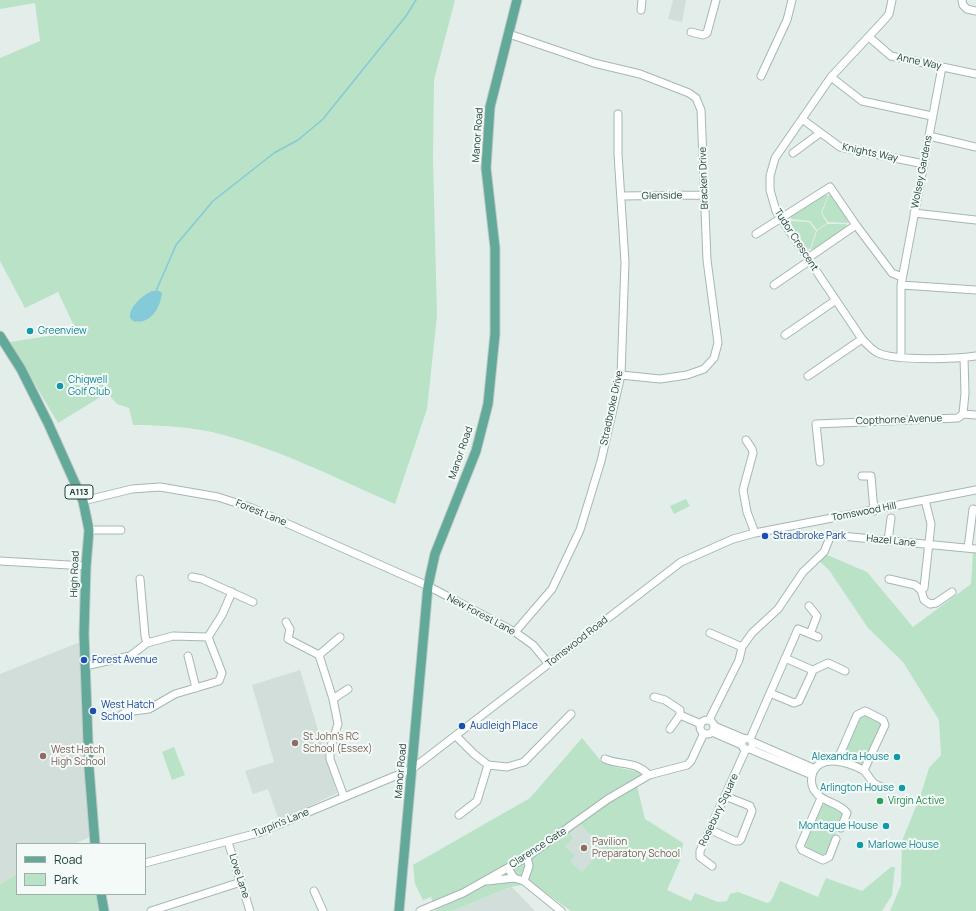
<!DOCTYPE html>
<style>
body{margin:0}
#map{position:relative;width:976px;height:911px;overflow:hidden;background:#e3eeea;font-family:Manrope,sans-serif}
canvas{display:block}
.legend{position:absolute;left:16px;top:843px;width:130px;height:52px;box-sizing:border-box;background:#f4faf7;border:1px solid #9fb0ab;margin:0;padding:5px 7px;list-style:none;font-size:12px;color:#20423a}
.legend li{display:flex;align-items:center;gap:8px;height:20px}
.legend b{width:20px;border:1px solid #9fb0ab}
</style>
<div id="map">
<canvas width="976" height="911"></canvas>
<ul class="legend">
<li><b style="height:5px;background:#62a999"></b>Road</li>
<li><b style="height:11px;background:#b9e2c6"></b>Park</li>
</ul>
</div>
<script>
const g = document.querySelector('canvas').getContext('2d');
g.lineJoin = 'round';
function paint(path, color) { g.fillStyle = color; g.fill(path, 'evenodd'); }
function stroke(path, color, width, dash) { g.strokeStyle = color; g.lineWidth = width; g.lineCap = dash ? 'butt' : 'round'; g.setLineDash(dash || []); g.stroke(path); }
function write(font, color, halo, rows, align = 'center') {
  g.font = font + ' Manrope,sans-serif'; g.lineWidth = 4; g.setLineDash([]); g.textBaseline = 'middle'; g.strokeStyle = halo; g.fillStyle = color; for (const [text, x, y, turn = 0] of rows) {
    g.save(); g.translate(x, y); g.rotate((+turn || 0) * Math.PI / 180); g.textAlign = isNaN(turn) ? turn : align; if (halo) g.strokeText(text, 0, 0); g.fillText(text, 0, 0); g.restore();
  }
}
const built = new Path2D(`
 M673,0H686L682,22L668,19Z
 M80,642L90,837L74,844H17V874L0,884V674Z
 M300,670L337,793L279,821L268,789L253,794L245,771L274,762L252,685Z
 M580,824L603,848L582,872L570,861L565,847L572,838L568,833Z
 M512,887L535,911H452Z`);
const green = new Path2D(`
 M0,0H455L434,80L433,159L437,316L427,409L395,504C338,479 281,450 220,434C193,427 161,425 133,425L129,408L117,404L107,393L58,423L10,342L61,334L62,336L76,330L58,292L25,308L0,261V58L40,41L35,3L0,9Z
 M824,194L828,196L821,213L827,223L817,230L810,221L791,219V216Z
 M829,195L833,196L849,220L847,223L828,222L822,213Z
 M791,221L809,222L816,231L810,249L805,248L790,225Z
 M827,224H846L847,228L814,250L811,249L817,231Z
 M686,499L690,506L674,514L670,506Z
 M973,553H976V911H890L901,885L902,841L921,794L929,768L941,755L939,720L903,662L868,628L829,570L818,560L825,554L867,572L913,627L971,584Z
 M865,715L879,721L882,725L865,764L860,766L845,760L844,755L860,717Z
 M582,738L601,761L615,767L644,773L636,782L645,819L683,843L681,858L667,890L691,901L695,893L718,902L727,901L730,894L738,892L767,903L771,901L780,881L818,897L826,878L862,891L891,867H895L892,895L882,911H571L532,883L511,887L452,911H436L431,897L423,900L415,884L413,865L530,798ZM580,824L603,848L582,872L570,861L575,856L565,847L573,838L569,833Z
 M174,747L185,775L172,780L162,752Z
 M827,804L841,810L843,815L827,854L821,856L807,850L805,844L821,806Z
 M17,874V894H98L101,911H0V884Z`);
const water = new Path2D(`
 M152,291H159L162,293C160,308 151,325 133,321L130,318C129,306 142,296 152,291Z`);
const stream = new Path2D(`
 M156,291L176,245L213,201L274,153L298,140L323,119L406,16L416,0`);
const minor = new Path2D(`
 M892,0L889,14L885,19L831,77L775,158L770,176V190L776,211L862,339C867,344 872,350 878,353C896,361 955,359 976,356
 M962,0L963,5L967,9L976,11
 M641,10L642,0
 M691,32L703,35L707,33L716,0
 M509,34L594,63L640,74L689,93L696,98L701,110L707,260L718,343L714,358L704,369L687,375L660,379L621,375
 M869,37L891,56L976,74
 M761,76L787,20L792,0
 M831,77L862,101L932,116
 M802,119L840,147L924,164
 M929,136L976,147
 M793,153L820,133
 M621,196L704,195
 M914,213L976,220
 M856,225L892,273L902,277
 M756,234L830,187L856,225L808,258
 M774,285L809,261
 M901,285L976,290
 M785,335L836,300
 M901,357V285L942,67
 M808,376L862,339
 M963,414L976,415
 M746,440L752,449L753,453L743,490L747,512L755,533
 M820,462L816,424L958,418L963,414L965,393L964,358
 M862,476H871L874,511
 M83,501L132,489L160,487L218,497L252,508L428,586L515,632L533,645L549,664
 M89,530H121
 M888,541L891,518
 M968,548L973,509
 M0,561L86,566
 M192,577L202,579L253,602
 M889,579L915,585L921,590L924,588L931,524L925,500
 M921,590L924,600L930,604L936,603L952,592
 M809,606L817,616L810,634
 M286,622L290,629L288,639L319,655L333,699L338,724L330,749V759L344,797
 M515,632L552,589L580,530L601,461L621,375L625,262L618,154V114
 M710,633L742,647
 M208,637L222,615L232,592
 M147,643L173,636L208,637
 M319,655L340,637
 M188,656L196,688
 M85,666L130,656L147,643L145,636L140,579
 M811,671L828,663L845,671
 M770,693L794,703L799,701L812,673L810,669L785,658
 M654,697L665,700L680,710V715L670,729
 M333,699L348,689
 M680,715L701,724
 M120,716L126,712L149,709L175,694L219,681L222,673L208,637
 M700 727a7 7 0 1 1 14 0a7 7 0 1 1-14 0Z
 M709,720L739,660L742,647L752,633L778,609L803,572L824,552L831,535L976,549
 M714,726L745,739
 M712,732L742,745
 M456,736L474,754L488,765L507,767L524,762L571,714
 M741.5 744a5.5 5.5 0 1 1 11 0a5.5 5.5 0 1 1-11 0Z
 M750,739L798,629L818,637
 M753,742L815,769
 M750,749L812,775
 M605,759C622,766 634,760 649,775
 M837,761L857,715L865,711L883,720L885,725L864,770
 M821,798L800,846L802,850L823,860L829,857L836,839
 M459,815L477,801L488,765
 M841,828L847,813C839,802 822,803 814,790C811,785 811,778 813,772C822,753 850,763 863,770C867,772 869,779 873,782C875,785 880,786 884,788
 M711,830L735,841H739L741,839L752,811L750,806L725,796
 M228,842L250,911
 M145,863L258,833L412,769L681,562L733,539L755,533L976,490
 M712,866L700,857V851L746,749
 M508,868L514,878L524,881L561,911
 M487,881L514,878
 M524,881L529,866L527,857
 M314,891L323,911
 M151,911L241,882
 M420,911L463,893L527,857L608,799L649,775L687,765L691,761L704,733`);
const major = new Path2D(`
 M0,336L21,369L48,423L83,501L89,530L86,566L84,634L89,768L95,844
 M101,894L104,911
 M399,911L428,586L435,554L476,451L488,404L495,334V248L486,168L490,107L517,0`);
const markers = [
 [30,331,4,"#0f9aa8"],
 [60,386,4,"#0f9aa8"],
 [765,536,4,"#1a4fb4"],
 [84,660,4,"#1a4fb4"],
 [93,711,4,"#1a4fb4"],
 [462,726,4,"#1a4fb4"],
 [295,743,4,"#8d6e63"],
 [43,756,4,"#8d6e63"],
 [897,757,4,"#0f9aa8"],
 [902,788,4,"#0f9aa8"],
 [880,801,4,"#2e9e5b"],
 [886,826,4,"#0f9aa8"],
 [860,845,4,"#0f9aa8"],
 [584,848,4,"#8d6e63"]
];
const shields = [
 [79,492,28]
];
const shieldNames = [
 ["A113",79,492]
];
const streetNames = [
 ["Anne Way",919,62,12],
 ["Manor Road",478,135,-86],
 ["Knights Way",870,153,12],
 ["Wolsey Gardens",922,172,-79],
 ["Bracken Drive",704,178,-92],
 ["Glenside",662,196,-1],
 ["Tudor Crescent",796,240,57],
 ["Stradbroke Drive",612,408,-78],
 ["Copthorne Avenue",899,420,-2],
 ["Manor Road",461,453,-71],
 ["Tomswood Hill",864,512,-11],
 ["Forest Lane",261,513,22],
 ["Hazel Lane",891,541,6],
 ["High Road",75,574,-88],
 ["New Forest Lane",481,615,28],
 ["Tomswood Road",577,642,-38],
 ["Manor Road",401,771,-85],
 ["Rosebury Square",719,810,-65],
 ["Turpin's Lane",281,823,-22],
 ["Clarence Gate",538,848,-33],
 ["Love Lane",239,876,72]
];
const cultureNames = [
 ["Greenview",38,331],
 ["Chigwell",68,380],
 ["Golf Club",68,392],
 ["Alexandra House",889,757,"right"],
 ["Arlington House",894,788,"right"],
 ["Montague House",878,826,"right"],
 ["Marlowe House",868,845]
];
const transitNames = [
 ["Stradbroke Park",773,536],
 ["Forest Avenue",92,660],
 ["West Hatch",101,705],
 ["School",101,717],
 ["Audleigh Place",470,726]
];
const educationNames = [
 ["St John's RC",303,737],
 ["School (Essex)",303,749],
 ["West Hatch",51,750],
 ["High School",51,762],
 ["Pavilion",592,842],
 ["Preparatory School",592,854]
];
const leisureNames = [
 ["Virgin Active",888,801]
];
paint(built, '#d1ded9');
paint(green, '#b9e2c6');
paint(water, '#85cad9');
stroke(stream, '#85cad9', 1.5);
stroke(minor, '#a5b7b2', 9);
stroke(major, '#c1cac8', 11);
stroke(minor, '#fff', 7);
stroke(major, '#62a999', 9);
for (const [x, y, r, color] of markers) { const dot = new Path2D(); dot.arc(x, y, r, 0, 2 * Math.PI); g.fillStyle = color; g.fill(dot); stroke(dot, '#f4faf7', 1.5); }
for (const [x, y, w] of shields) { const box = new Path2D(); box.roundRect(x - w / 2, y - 7, w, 14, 3); g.fillStyle = '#f4faf7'; g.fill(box); stroke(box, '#20423a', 1); }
write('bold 9px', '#20423a', null, shieldNames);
write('10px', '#20423a', '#f4faf7', streetNames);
write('10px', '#0d838f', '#f4faf7', cultureNames, 'left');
write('10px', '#164399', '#f4faf7', transitNames, 'left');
write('10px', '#785e54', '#f4faf7', educationNames, 'left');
write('10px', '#27864d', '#f4faf7', leisureNames, 'left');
</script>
